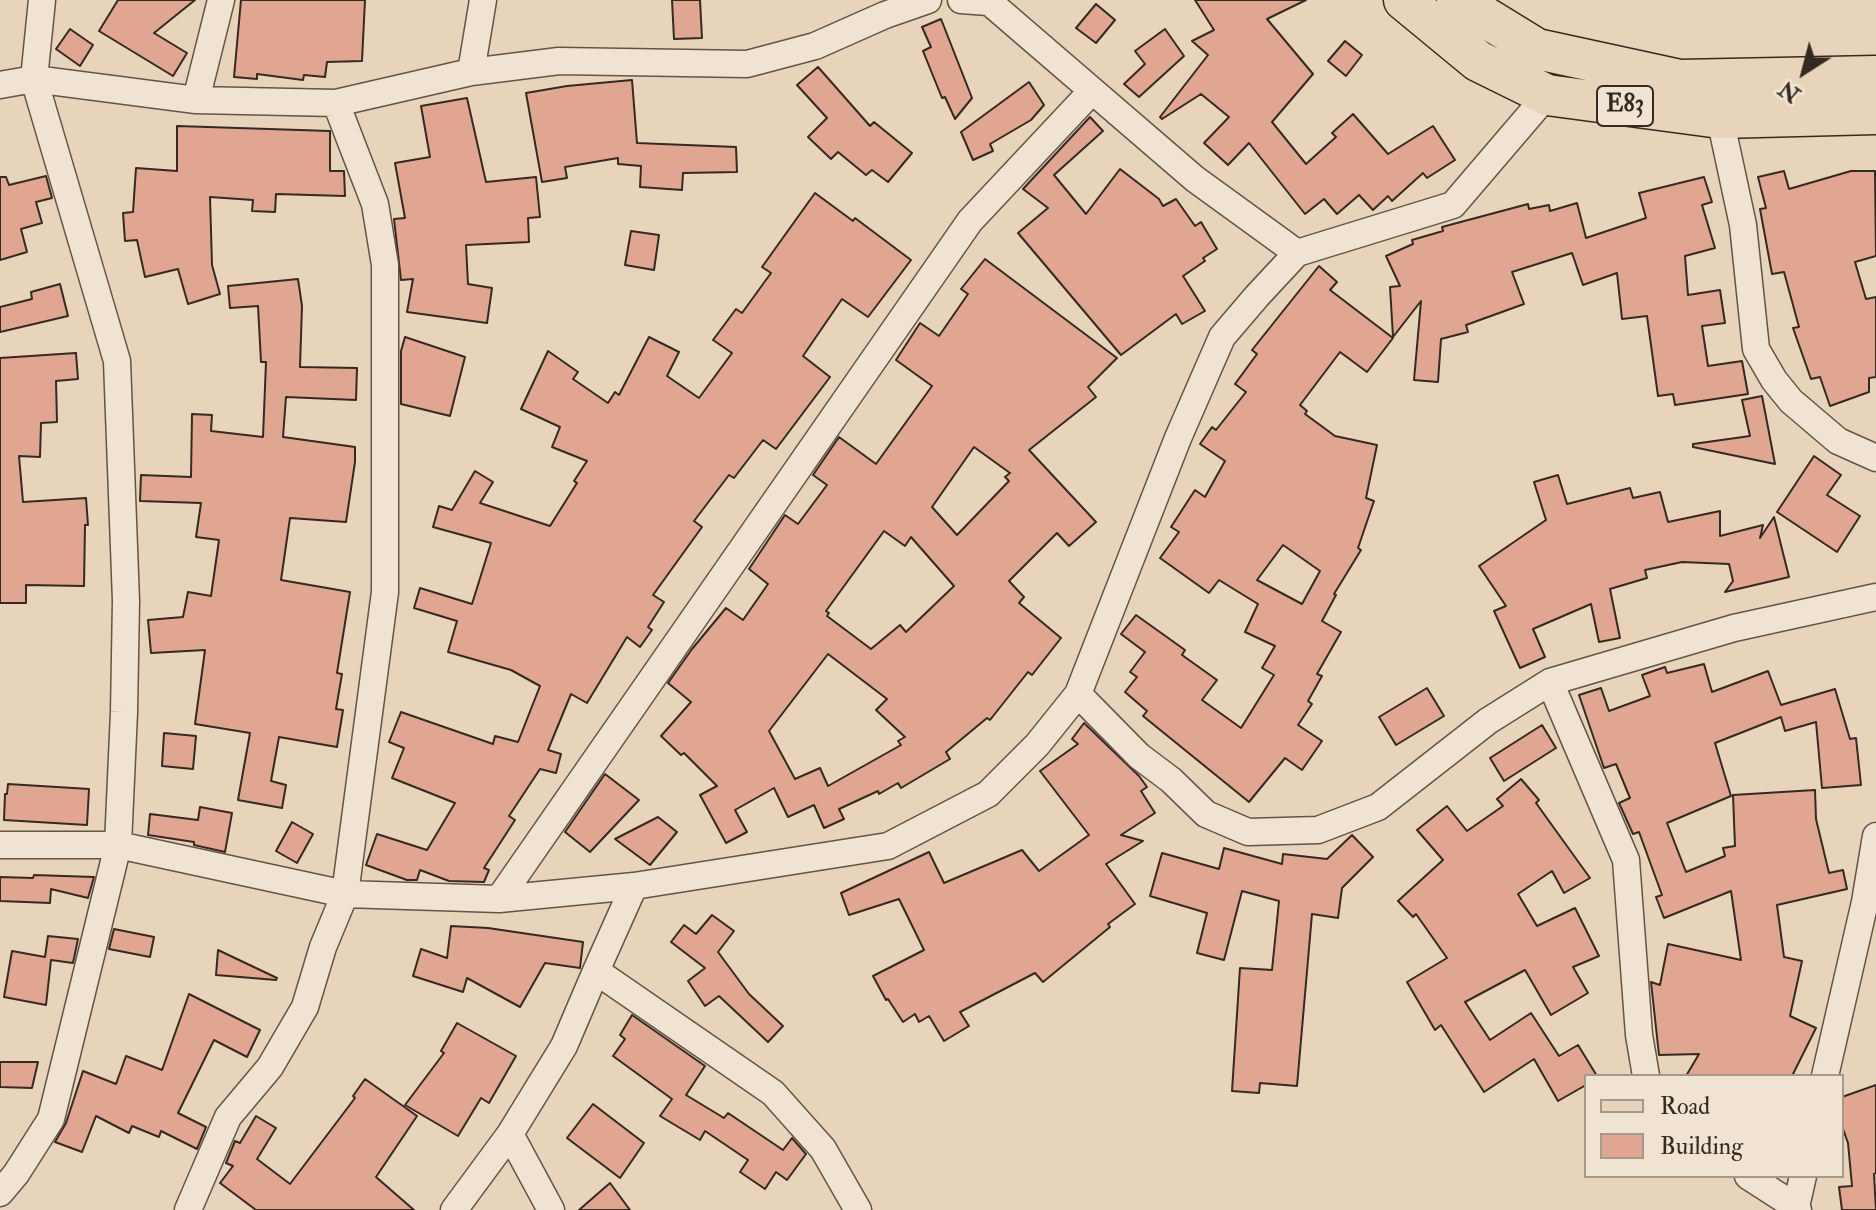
<!DOCTYPE html>
<style>
body{margin:0}
#map{position:relative;width:1876px;height:1210px;overflow:hidden;background:#e8d4ba;font-family:"IM FELL Double Pica",serif}
canvas{display:block}
.legend{position:absolute;left:1584px;top:1074px;width:260px;height:104px;box-sizing:border-box;background:#f0e3d2;border:2px solid #a5998b;margin:0;padding:10px 14px;list-style:none;font-size:24px;color:#352a21}
.legend li{display:flex;align-items:center;gap:16px;height:40px}
.legend b{width:40px;border:2px solid #a5998b}
.north{position:absolute;left:1764px;top:32px;width:80px;height:80px;-webkit-text-stroke:6px #f0e3d2;paint-order:stroke;rotate:216deg;font-size:22px;font-weight:700;line-height:32px;text-align:center;color:#352a21}
.north::after{content:'';display:block;margin:auto;width:28px;height:36px;background:#352a21;clip-path:polygon(50% 0,100% 100%,50% 72%,0 100%)}
</style>
<div id="map">
<canvas width="1876" height="1210"></canvas>
<ul class="legend">
<li><b style="height:10px;background:#e8d4ba"></b>Road</li>
<li><b style="height:22px;background:#e1a692"></b>Building</li>
</ul>
<div class="north">N</div>
</div>
<script>
const g = document.querySelector('canvas').getContext('2d');
g.lineJoin = 'round';
function paint(path, color) { g.fillStyle = color; g.fill(path, 'evenodd'); }
function stroke(path, color, width, dash) { g.strokeStyle = color; g.lineWidth = width; g.lineCap = dash ? 'butt' : 'round'; g.setLineDash(dash || []); g.stroke(path); }
function write(font, color, halo, rows, align = 'center') {
  g.font = font + ' "IM FELL Double Pica",serif'; g.lineWidth = 8; g.setLineDash([]); g.textBaseline = 'middle'; g.strokeStyle = halo; g.fillStyle = color; for (const [text, x, y, turn = 0] of rows) {
    g.save(); g.translate(x, y); g.rotate((+turn || 0) * Math.PI / 180); g.textAlign = isNaN(turn) ? turn : align; if (halo) g.strokeText(text, 0, 0); g.fillText(text, 0, 0); g.restore();
  }
}
const building = new Path2D(`
 M118,0H195L154,33L187,53L173,76L99,31Z
 M241,0H365L362,61L327,62L325,77L304,75L303,80L257,74V79L234,77Z
 M672,0H700L702,38L674,39Z
 M1195,0H1306L1267,19L1313,74L1272,122L1306,164L1336,137L1332,133L1353,114L1388,154L1433,126L1455,160L1427,178L1423,173L1392,201L1388,196L1373,210L1359,195L1337,214L1324,199L1305,214L1249,143L1228,165L1204,143L1229,117L1201,94L1162,119L1160,117L1208,55L1192,41L1214,30Z
 M1096,4L1115,20L1096,43L1076,28Z
 M941,19L972,98L955,119L945,97L942,98L923,51L931,47L922,27Z
 M70,29L93,45L80,66L56,49Z
 M1165,29L1184,56L1139,97L1124,84L1145,64L1135,51Z
 M1345,41L1362,55L1346,76L1328,61Z
 M818,67L870,126L874,122L912,153L888,182L872,170L866,175L838,152L831,159L808,137L827,118L797,85Z
 M632,80L637,143L736,147L737,172L683,173L682,190L640,187L641,166L618,164V158L565,167L567,178L542,182L526,93L567,86Z
 M1029,82L1044,105L1031,120L990,144L993,151L973,160L961,132Z
 M467,98L486,182L536,177L540,217L528,218L529,242L466,245L468,284L492,288L487,323L407,312L413,279L401,280L394,219L405,218L395,163L430,157L421,106Z
 M1090,117L1103,131L1054,175L1086,214L1120,169L1159,199L1163,206L1176,199L1195,226L1201,222L1217,249L1203,258L1205,261L1183,276L1205,311L1182,324L1176,314L1121,355L1018,233L1048,208L1023,189Z
 M177,126L330,131V171H344L345,196L276,194L275,212L252,211L253,200L210,197L212,265L220,294L188,304L178,269L145,277L137,240L125,241L123,213L133,212L136,168L177,171Z
 M1784,171L1789,189L1851,171H1875L1876,256L1855,262L1866,299L1876,297V377L1869,378V392L1830,406L1820,377L1811,379L1793,328L1799,327L1784,272L1772,274L1760,209L1766,208L1758,177Z
 M46,176L52,198L36,202L42,223L21,229L27,252L0,260V177H6L9,185Z
 M1704,177L1712,202L1702,205L1715,248L1685,256L1688,295L1720,290L1725,323L1702,326L1708,366L1742,361L1748,394L1675,405L1673,394L1658,396L1647,316L1622,319L1617,273L1583,285L1572,253L1512,272L1524,304L1466,325L1468,332L1441,339L1438,382L1414,380L1421,301L1393,337L1390,287L1400,286L1386,256L1413,244L1412,240L1443,231L1442,227L1528,204L1529,209L1549,205L1550,211L1577,203L1586,238L1646,218L1639,193Z
 M815,193L853,221L855,218L911,260L868,317L842,299L803,356L830,377L776,449L763,440L734,478L729,475L694,521L702,527L653,595L664,602L648,627L652,630L640,647L627,637L587,703L571,694L548,750L561,754L556,773L540,769L509,816L515,820L484,868L489,870L484,882L449,881L420,870L417,880H407L366,865L377,834L427,850L455,803L392,778L404,748L389,742L401,712L493,744L495,736L518,742L540,686L511,670L448,652L457,621L414,608L420,588L472,604L491,543L433,527L439,506L452,510L475,471L493,482L480,503L550,526L577,483L574,481L587,461L552,447L560,427L521,409L548,351L578,372L573,379L608,403L615,392L619,395L649,337L679,352L667,376L699,398L732,353L713,340L736,309L742,313L771,273L762,267Z
 M631,231L659,235L654,270L625,265Z
 M985,259L1117,358L1088,387L1096,397L1029,450L1096,522L1069,546L1057,533L1009,581L1024,597L1019,603L1061,638L1032,675L1028,672L990,720L987,718L946,752L950,759L901,788L898,783L879,794L878,791L839,809L844,819L824,828L814,805L788,817L774,788L735,810L747,832L726,843L700,795L717,786L684,753L681,755L661,736L691,702L668,683L692,649L726,608L743,620L768,584L749,569L785,515L798,524L827,485L813,475L839,437L876,464L932,386L896,360L920,323L939,336L968,294L961,289ZM974,447L1010,473L1005,477L1009,481L957,535L932,507ZM884,531L905,546L911,537L954,586L906,632L900,625L871,649L827,616L829,613L826,611ZM828,654L887,699L876,710L905,737L898,741L901,745L828,786L820,768L795,779L769,731Z
 M1319,266L1337,282L1330,290L1393,338L1367,372L1340,352L1300,405L1307,411L1305,414L1335,436L1377,445L1366,498L1374,501L1358,548L1361,550L1334,594L1336,595L1322,621L1341,632L1317,674L1322,676L1308,701L1312,704L1298,725L1322,741L1302,770L1285,758L1249,802L1143,716L1147,711L1125,692L1137,677L1130,672L1145,652L1121,634L1136,615L1185,650L1182,655L1217,680L1202,700L1241,728L1274,675L1262,668L1275,646L1245,632L1258,604L1219,580L1209,593L1160,558L1179,532L1171,527L1195,490L1205,497L1225,461L1200,444L1212,427L1216,430L1246,392L1235,384L1257,354L1252,350ZM1283,545L1320,571L1302,604L1257,580Z
 M298,279L302,306L300,367L357,368L356,400L286,397L283,437L355,447V462L346,522L290,518L281,580L350,592L337,673L342,674L336,709L343,710L337,747L279,737L271,781L286,785L282,808L238,800L250,733L195,724L205,650L151,653L148,620L183,617L188,592L211,596L219,540L196,537L201,503L140,501L141,475L191,477L192,414L212,415L211,431L263,437L266,362H261L258,306L230,308L228,286Z
 M60,284L68,316L0,332V307L32,299L31,292Z
 M405,337L465,357L450,416L401,404V351Z
 M76,353L78,379L56,381L57,422L41,423L40,457L19,456L23,502L86,498L88,525H85L84,586L26,585V603H0V358Z
 M1762,396L1775,464L1693,447V444L1750,436L1742,400Z
 M1814,456L1841,475L1827,495L1860,516L1837,552L1777,512Z
 M1558,475L1567,504L1630,488L1633,498L1660,492L1668,522L1720,511V536L1763,525L1760,538L1774,517L1789,577L1725,592L1733,581L1729,564L1682,562L1645,570L1647,578L1610,589L1620,638L1599,642L1591,604L1533,629L1545,657L1520,668L1494,611L1506,606L1479,566L1546,520L1534,482Z
 M1704,664L1712,692L1768,671L1781,705L1835,689L1850,739L1856,738L1861,785L1822,788L1816,722L1785,731L1781,717L1715,743L1731,796L1667,823L1686,872L1725,856L1723,848L1735,846L1733,795L1815,790L1816,819L1829,873L1843,870L1847,889L1777,905L1784,957L1802,961L1790,1016L1816,1028L1792,1076H1686L1699,1054L1659,1055L1651,982L1660,985L1668,944L1741,960L1731,891L1664,918L1656,897L1662,895L1639,832L1633,834L1619,803L1630,798L1616,764L1604,768L1579,695L1601,688L1609,711L1650,696L1642,675L1665,667L1667,673Z
 M1427,688L1444,716L1396,745L1379,717Z
 M1084,723L1139,776L1147,787L1141,791L1155,813L1121,835L1143,841L1106,864L1135,904L1108,924L1110,927L1043,982L1035,973L960,1012L969,1026L944,1041L929,1016L919,1022L915,1014L903,1022L888,999L886,1000L873,976L924,950L899,899L849,915L841,893L929,852L944,883L1022,850L1039,871L1089,835L1040,771L1078,744L1072,739Z
 M1542,725L1556,748L1504,781L1490,758Z
 M164,733L196,736L193,769L162,766Z
 M605,774L639,800L590,852L565,832Z
 M1521,779L1539,800L1536,803L1590,878L1564,893L1552,871L1518,894L1537,926L1575,908L1599,956L1573,967L1588,993L1551,1015L1525,970L1465,1002L1490,1040L1531,1013L1559,1056L1578,1045L1597,1076H1586V1085L1558,1101L1534,1059L1484,1092L1441,1025L1435,1030L1407,982L1447,958L1416,914L1413,917L1398,901L1443,860L1417,830L1447,806L1467,831L1503,806L1497,799Z
 M8,784L89,789L87,825L4,820L5,794H7Z
 M200,807L232,813L225,852L194,845V842L148,835L150,814L198,820Z
 M658,817L677,832L650,865L615,839Z
 M292,822L313,834L297,863L276,851Z
 M1352,835L1373,857L1342,888L1338,918L1312,914L1297,1086L1260,1083L1259,1093L1232,1091L1240,968L1272,970L1279,901L1242,891L1224,960L1197,953L1207,913L1150,896L1162,853L1219,869L1224,848L1282,864L1283,854L1327,859Z
 M34,875L94,877L88,898L51,889L50,903L0,901V877L33,878Z
 M712,915L734,931L718,952L749,994L783,1026L768,1042L719,996L705,1006L688,981L705,968L671,942L684,925L696,934Z
 M451,926L488,928L583,942L580,968L545,963L520,1007L467,978L463,992L413,976L421,949L447,958Z
 M114,929L154,937L150,957L109,949Z
 M48,936L78,939L73,963L51,960L46,1005L4,997L12,951L45,957Z
 M218,950L277,978L276,980L216,975Z
 M189,994L260,1030L247,1057L214,1040L178,1113L206,1127L197,1149L161,1131L159,1137L132,1126L129,1133L96,1116L82,1152L55,1142L66,1123L83,1071L116,1084L126,1056L162,1070Z
 M632,1015L705,1066L686,1095L724,1118L728,1113L783,1150L792,1138L806,1154L787,1180L776,1172L765,1189L740,1172L748,1160L705,1131L700,1140L660,1116L672,1099L613,1056L625,1039L620,1035Z
 M457,1023L516,1056L489,1103L481,1098L458,1136L405,1105L444,1053L441,1051Z
 M0,1062H38L32,1088L0,1087Z
 M365,1079L417,1116L376,1177L414,1210H256L220,1183L233,1166L226,1163L235,1141L240,1143L256,1116L276,1128L257,1159L290,1184L355,1098L353,1096Z
 M1876,1085V1173L1874,1174L1876,1210H1842L1839,1187L1852,1186L1848,1143L1842,1126V1097Z
 M593,1104L644,1143L620,1178L567,1138Z
 M610,1183L630,1210H579Z`);
const street = new Path2D(`
 M961,0L988,2
 M987,0L1195,179L1297,253
 M471,72L483,0
 M0,85L34,79L196,100L336,103L471,72L559,61L747,64L815,46L885,15L928,0
 M196,100L221,0
 M1720,118L1743,225L1756,349L1774,380L1791,401L1838,441L1876,458
 M1550,682L1626,860L1639,1035L1646,1076
 M1078,694L1139,756L1171,780L1206,814L1248,832L1318,830L1378,807L1488,721L1550,682L1734,628L1876,597
 M0,845H118L345,894L499,899L634,886L888,846L988,794L1037,745L1078,694L1178,438L1222,337L1257,296L1297,253L1453,205L1547,95
 M634,886L596,971L773,1093L823,1149L858,1210
 M499,899L970,221L1091,92
 M1825,1076L1865,902L1876,836
 M510,1134L551,1210
 M1748,1176L1796,1207L1792,1210
 M0,1193L16,1174L51,1119L118,845L124,712L126,601L117,361L34,79L42,0
 M188,1210L228,1117L270,1067L305,1007L323,947L345,894L385,592V265L375,204L336,103
 M454,1210L510,1134L564,1046L596,971
 M1798,1210L1796,1207L1803,1176`);
const primary = new Path2D(`
 M1404,0L1478,61L1547,95L1720,118L1876,114
 M1457,0L1537,49L1680,80L1876,76`);
const shields = [
 [1625,106,56]
];
const shieldNames = [
 ["E83",1625,106]
];
paint(building, '#e1a692');
stroke(building, '#352a21', 2);
stroke(street, '#625447', 29);
stroke(primary, '#352a21', 43);
stroke(street, '#f0e3d2', 26);
stroke(primary, '#e8d4ba', 40);
for (const [x, y, w] of shields) { const box = new Path2D(); box.roundRect(x - w / 2, y - 20, w, 40, 6); g.fillStyle = '#f0e3d2'; g.fill(box); stroke(box, '#352a21', 2); }
write('bold 24px', '#352a21', null, shieldNames);
</script>
